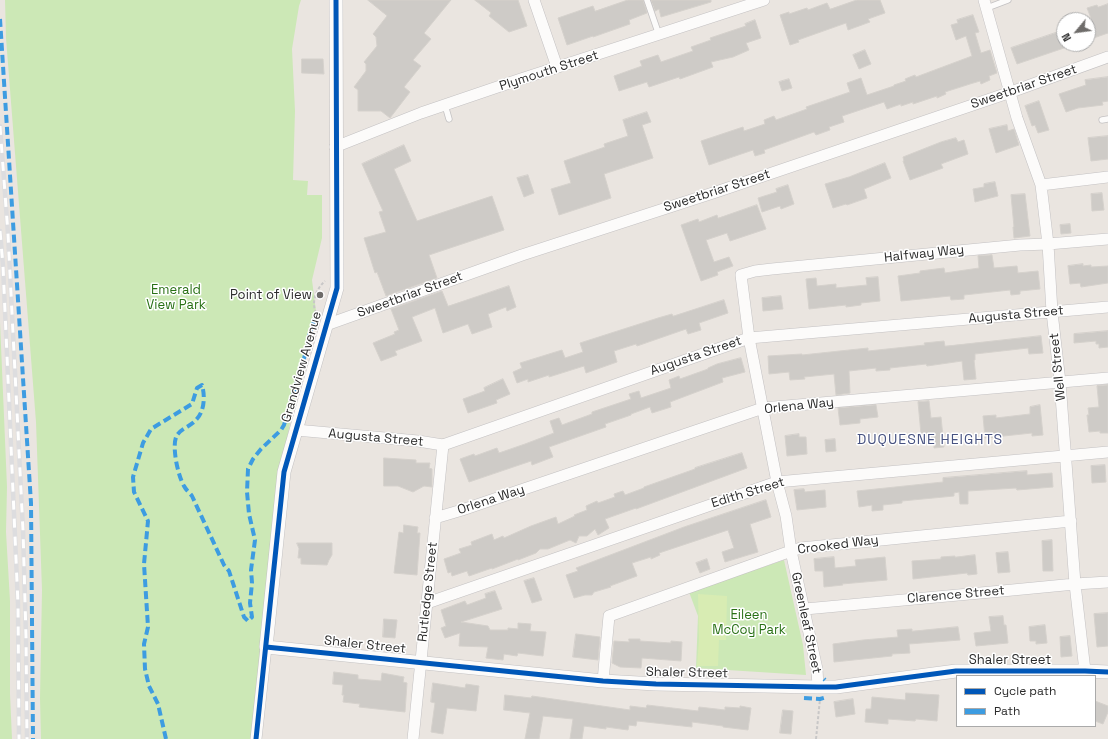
<!DOCTYPE html>
<style>
body{margin:0}
#map{position:relative;width:1108px;height:739px;overflow:hidden;background:#eae5e0;font-family:"Space Grotesk",sans-serif}
canvas{display:block}
.legend{position:absolute;left:956px;top:675px;width:140px;height:52px;box-sizing:border-box;background:#fff;border:1px solid #aaa;margin:0;padding:5px 7px;list-style:none;font-size:12px;color:#2b2b2b}
.legend li{display:flex;align-items:center;gap:8px;height:20px}
.legend b{width:20px;border:1px solid #aaa}
.north{position:absolute;left:1056px;top:12px;width:40px;height:40px;box-sizing:border-box;background:#fff;border:1px solid #aaa;border-radius:50%;rotate:241deg;font-size:11px;font-weight:700;line-height:16px;text-align:center;color:#2b2b2b}
.north::after{content:'';display:block;margin:auto;width:14px;height:18px;background:#6e6c6a;clip-path:polygon(50% 0,100% 100%,50% 72%,0 100%)}
</style>
<div id="map">
<canvas width="1108" height="739"></canvas>
<ul class="legend">
<li><b style="height:5px;background:#0057b8"></b>Cycle path</li>
<li><b style="height:5px;background:#3d9ce1"></b>Path</li>
</ul>
<div class="north">N</div>
</div>
<script>
const g = document.querySelector('canvas').getContext('2d');
g.lineJoin = 'round';
function paint(path, color) { g.fillStyle = color; g.fill(path, 'evenodd'); }
function stroke(path, color, width, dash) { g.strokeStyle = color; g.lineWidth = width; g.lineCap = dash ? 'butt' : 'round'; g.setLineDash(dash || []); g.stroke(path); }
function write(font, color, halo, rows, align = 'center') {
  g.font = font + ' "Space Grotesk",sans-serif'; g.lineWidth = 3; g.setLineDash([]); g.textBaseline = 'middle'; g.strokeStyle = halo; g.fillStyle = color; for (const [text, x, y, turn = 0] of rows) {
    g.save(); g.translate(x, y); g.rotate((+turn || 0) * Math.PI / 180); g.textAlign = isNaN(turn) ? turn : align; if (halo) g.strokeText(text, 0, 0); g.fillText(text, 0, 0); g.restore();
  }
}
const green = new Path2D(`
 M5,0H301L299,6L292,49L295,111L293,180L308,181L307,195H322V238L312,280L316,311L308,332L278,485L254,739H41L40,698L42,590L36,422L6,38Z
 M0,322L7,487L6,532L10,601V694L12,739H0Z
 M784,560L803,645L806,675L696,668L698,616L689,592Z`);
const pitch = new Path2D(`
 M698,594L727,596L726,640H719L718,666H697L699,639Z`);
const building = new Path2D(`
 M368,0H451L424,33L431,39L413,60L421,66L404,87L410,92L390,118L381,111H358V90L354,87L366,71V64L364,62L377,46L376,37L373,34L387,16Z
 M475,0H518L527,26L509,32L489,16L491,13Z
 M628,0H643L647,13L629,20L630,24L593,37V36L567,45L558,18L593,6L595,11Z
 M651,0H711V2L661,17L659,9L655,11Z
 M857,0H880L885,13L868,19L870,22L848,30L846,23L798,40L799,42L790,45L780,15L789,12V14L807,8L808,10L827,3L830,9Z
 M1108,4V33L1088,40V22L1092,21L1087,8L1097,5L1098,7Z
 M973,15L979,32L975,33L981,53L990,50L997,73L989,76L990,80L981,84L980,81L970,84L945,92L946,94L937,98V96L913,104V102L901,106V104L887,109L884,102L842,116L844,122L829,127L830,130L816,135L814,132L764,150L765,153L755,156L753,150L709,165L701,141L743,127L744,131L765,124L764,120L774,116L776,120L807,109L806,107L850,92L847,83L861,78L867,95L894,86V85L906,81L905,79L915,75L916,77L972,56L966,36L956,40L951,25L958,23L957,20Z
 M755,20L761,38L746,43L749,50L733,57L711,62L713,67L680,79L679,77L649,87L647,82L619,91L614,76L642,66L640,61L658,55L661,62L693,51L691,47L711,40L710,38L746,26L745,24Z
 M1064,30V48L1017,64L1011,48Z
 M865,50L871,64L859,69L853,55Z
 M302,59H323L324,74L302,73Z
 M1108,77V101L1102,102L1103,105L1078,108L1066,112L1059,94L1086,85L1085,80Z
 M789,79L792,88L782,91L779,82Z
 M1039,101L1049,130L1038,133L1035,125L1032,126L1025,106Z
 M647,112L651,122L642,125L653,158L604,174L611,198L559,215L551,189L571,183L564,161L605,147L604,144L628,136L623,120Z
 M1007,125L1008,131L1014,129L1019,145L996,153L989,129Z
 M1108,136V159L1091,161L1088,138Z
 M956,138L958,142L964,140L968,154L941,164L943,168L910,180L903,161H904L903,157L941,142Z
 M404,145L411,161L394,169L417,221L492,196L504,230L429,255L437,278L386,296L377,272L375,273L364,238L386,232L379,212L383,211L362,164Z
 M885,163L891,178L864,189L867,198L847,205L846,204L833,208L825,184L849,177Z
 M528,175L534,193L524,197L517,178Z
 M995,182L998,196L975,202L973,189L984,187V184Z
 M788,185L794,204L781,209L780,206L762,212L758,198L777,192L776,189Z
 M1102,193L1104,210L1092,211L1091,194Z
 M1025,194L1030,236L1014,238L1013,227H1014L1011,195Z
 M757,205L766,229L730,241L727,233L706,240L714,262L729,257L733,266L717,272L718,275L701,281L681,225L698,219L699,222L717,215L718,218Z
 M1070,224L1071,233L1061,234L1060,225Z
 M992,255L994,268L1017,266L1018,273L1038,271L1040,289L1020,291V294L1011,295L1010,290L964,295V299L951,300L950,296L901,301L898,276L920,273V271L944,268L945,273L979,268L978,256Z
 M1083,264V266L1091,265V267L1108,266V283L1081,287L1080,283L1070,284L1068,266Z
 M878,277L880,301L861,303V305L846,307V305L809,309L806,279L816,278L817,286L836,284V288L867,285L866,278Z
 M509,286L516,307L507,311L506,307L488,314L492,327L472,334L468,324L443,333L435,308L412,317L422,341L395,351L397,355L381,361L373,343L395,334L394,332L399,330L391,309L442,291L448,306Z
 M781,296L783,309L763,311L762,298Z
 M724,300L728,313L699,323L701,330L688,334L686,329L637,346L636,344L614,351L617,362L586,373L584,366L549,377V375L528,382V379L517,383L513,372L522,368L520,363L562,350L565,358L583,352L580,343L658,318L672,314L673,316Z
 M1108,331V347L1099,348V344H1096V341L1074,343V334Z
 M1041,336L1043,353L1029,354L1028,348L975,354V360H974L976,379L964,380L962,361L927,366L926,364L890,368V370L876,371V368L849,371L850,393L836,395L834,374L804,377L805,379L790,380L789,372L769,374L768,356L802,354V355L868,348V351L925,345L924,343L944,341L945,346Z
 M741,358L745,372L722,378L723,382L670,402L671,407L652,413L650,407L631,414V415L605,424L606,427L549,447L553,457L532,465L531,461L469,482L460,459L474,454L475,456L497,448L499,453L525,444L554,433L550,421L559,418L562,425L592,414V412L631,399L629,394L639,391L641,398L671,388L669,380L679,376L680,379L708,369V368L717,364Z
 M503,379L510,394L496,400L497,403L468,413L463,399L485,391L484,388Z
 M1108,385V433H1100V431L1089,432L1087,415H1089L1088,408L1099,407L1097,386Z
 M929,401L931,418L941,417L944,447L934,448V443L922,445L918,402Z
 M876,405L878,417L860,419V423L840,425L838,408Z
 M1040,405L1043,435L1032,436V433L985,438L983,416L996,415V418L1030,414V407Z
 M799,434V437H806L807,454L787,456L785,436Z
 M835,439L836,451L826,452L825,440Z
 M742,453L747,468L636,509V508L605,519L609,528L598,535L595,529L587,536H579L576,543L570,540L548,549H540L536,553L518,560V559L492,569V568L469,576L467,571L452,576L451,572L448,573L444,559L461,553L459,549L472,545L471,542L492,534L494,540L503,536L504,538L531,526L556,517L558,524L575,516L574,515L587,510L586,506L597,501L598,503L615,497L614,494L623,491L625,495L644,488V487L695,469V468Z
 M384,458L416,460V463H430L429,468L432,469V487L424,486L413,492L398,486H384Z
 M1105,465L1106,482L1092,483L1091,466Z
 M1027,471V475L1052,473L1053,487L1017,490L1016,488L968,491V504H960L959,492L954,493V496L902,501V503L883,505V510L872,511V505L859,507L857,491L943,482V478Z
 M804,489L805,492L825,490L826,507L797,510L794,490Z
 M766,500L771,517L750,524L758,552L725,562L722,552L734,548L728,530L659,553L660,555L651,559V557L632,563L637,576L610,586L611,587L594,592L592,595H585L574,598L566,575L578,571L576,568L684,527Z
 M404,525L418,527L417,533H420L417,575L394,573L399,532L403,533Z
 M1052,540L1053,571H1043L1042,541Z
 M297,543H332V555L329,560L327,565L301,564V558H298L299,549Z
 M1008,552L1010,572L998,573L996,553Z
 M975,555L977,574L968,575L967,573L913,579L912,561L941,559V557L955,556V557Z
 M834,557L835,568L856,566L855,560L885,557L887,580L842,584L843,585L824,587L823,571H815L814,559Z
 M707,559L710,569L700,573L696,563Z
 M534,578L542,600L532,603L524,581Z
 M495,591L502,609L461,622L488,626L490,630H508V628L518,629V623L531,624L530,631L546,632L543,656L518,653L517,656L504,654L503,660L486,658L488,647L459,646L460,633L445,638L441,628L446,626L441,610L465,601L467,605L486,598L485,594Z
 M1108,613V646L1097,647L1094,614Z
 M1003,616L1004,625H1006L1008,643L976,646L974,633L991,631L989,617Z
 M384,619L397,620L395,638L383,637Z
 M1045,625L1047,643L1036,644V641H1030L1029,627Z
 M958,627L960,640L909,644L910,653L892,654V656L834,662L833,644L863,640L898,637L897,630L912,629V631Z
 M576,634L600,637L598,660L573,657Z
 M1070,636L1072,656L1061,657L1060,637Z
 M629,639H640V641L671,643V641L682,642L681,661L642,658L641,668L620,667L612,663L614,641L629,642Z
 M334,672L358,675V679L381,681L382,673L404,677L403,682L407,683L405,712L359,707L360,704L343,702L344,695H342L343,685L333,684Z
 M433,683L465,688L466,684L479,686L476,711L447,708L443,734L431,732L435,703L431,702Z
 M906,693L939,695L937,721L916,719L915,721L888,719V724L865,722L866,709H871L872,697L905,700Z
 M505,695L531,698L532,696L630,710V706L646,708L647,705L698,711L699,707L725,710V707L740,708V706L751,708L748,730L723,727V726L692,722V727L637,721L636,726L629,725L628,730L606,727V729L584,726L582,739H570L573,719L543,716L539,739H525L530,713L504,710Z
 M853,699L855,714L836,717L834,702Z
 M1095,701L1108,706V712L1103,724L1095,721Z
 M783,710L793,711L791,734L780,733Z`);
const path = new Path2D(`
 M316,313C311,302 316,289 325,281
 M816,739L820,699`);
const service = new Path2D(`
 M647,0L659,35
 M987,8L1008,0
 M445,105L449,119
 M1102,120L1108,119`);
const minor = new Path2D(`
 M534,0L557,67
 M984,0L1017,118L1041,185L1048,244L1052,312L1060,382L1075,584L1085,671
 M335,147L421,113L518,80L764,0
 M1041,185L1108,177
 M326,325L522,255L719,191L1011,92L1108,57
 M296,430L418,441L443,445L749,338L1108,307
 M435,518L462,510L763,408L1108,378
 M427,603L777,482L1108,452
 M805,609L1002,591L1075,584L1108,582
 M603,681L609,616L791,551L801,548L1071,521
 M818,687L817,669L791,551L786,516L777,482L749,338L741,275L755,271L772,269L1020,245L1048,244L1108,239
 M256,739L266,647
 M413,739L443,445`);
const tertiary = new Path2D(`
 M336,0L337,288L284,472L266,647L603,681L656,684L818,687H836L956,671H1085L1108,672`);
const rail = new Path2D(`
 M0,126L8,234L23,530L26,637L27,739
 M0,231L3,266L18,604L19,739`);
const quiet = new Path2D(`
 M0,19L31,503L33,739
 M824,679L825,680
 M804,698L820,699L827,697
 M166,739L158,704L149,686L145,669L144,644L148,627L144,564L148,521L134,492L133,477L143,443L151,429L192,404L197,388L202,385C205,395 205,411 196,420C191,426 182,428 177,435C171,445 178,476 184,486C186,490 190,493 192,496L224,565L229,571L244,617L248,621L252,617L250,603L252,583L251,570L255,540L249,514L247,492L248,469L253,459L261,449L281,430L284,425L308,345L309,336L315,318L319,317`);
const cycleway = new Path2D(`
 M266,647L603,681L656,684L818,687H836L956,671H1085L1108,672
 M256,739L284,472L337,288L336,0`);
const markers = [
 [320,295,4,"#6e6c6a"]
];
const streetNames = [
 ["Plymouth Street",549,71,-18],
 ["Sweetbriar Street",1024,87,-19],
 ["Sweetbriar Street",717,191,-18],
 ["Halfway Way",924,254,-6],
 ["Sweetbriar Street",410,295,-20],
 ["Augusta Street",1016,315,-5],
 ["Augusta Street",696,356,-19],
 ["Grandview Avenue",302,367,-74],
 ["Well Street",1058,367,-96],
 ["Orlena Way",799,406,-6],
 ["Augusta Street",376,438,5],
 ["Edith Street",748,493,-17],
 ["Orlena Way",491,500,-18],
 ["Crooked Way",838,545,-7],
 ["Rutledge Street",428,592,-84],
 ["Clarence Street",956,595,-5],
 ["Greenleaf Street",806,623,78],
 ["Shaler Street",365,645,6],
 ["Shaler Street",1010,660],
 ["Shaler Street",687,673,1]
];
const parkNames = [
 ["Emerald",176,290],
 ["View Park",176,305],
 ["Eileen",749,615],
 ["McCoy Park",749,630]
];
const poiNames = [
 ["Point of View",312,295]
];
const neighbourhoodNames = [
 ["DUQUESNE HEIGHTS",930,440]
];
paint(green, '#cce8b6');
paint(pitch, '#d8ecb3');
paint(building, '#cecbc7');
stroke(building, '#d5d1cc', 1);
stroke(service, '#c3c1c2', 7);
stroke(minor, '#c3c1c2', 12);
stroke(tertiary, '#c3c1c2', 14);
stroke(path, '#c8c7c7', 2, [3, 2]);
stroke(service, '#fcfbfa', 5.5);
stroke(minor, '#fcfbfa', 11);
stroke(tertiary, '#fcfbfa', 13);
stroke(rail, '#dddddf', 4.5);
stroke(rail, '#fff', 3, [9]);
stroke(quiet, '#3d9ce1', 4, [8, 4]);
stroke(cycleway, '#0057b8', 5);
for (const [x, y, r, color] of markers) { const dot = new Path2D(); dot.arc(x, y, r, 0, 2 * Math.PI); g.fillStyle = color; g.fill(dot); stroke(dot, '#fff', 1.5); }
write('13px', '#2b2b2b', '#fff', streetNames);
write('13px', '#287014', '#fff', parkNames);
write('13px', '#2b2b2b', '#fff', poiNames, 'right');
g.letterSpacing = '1px';
write('14px', '#475281', '#fff', neighbourhoodNames);
g.letterSpacing = '0px';
</script>
